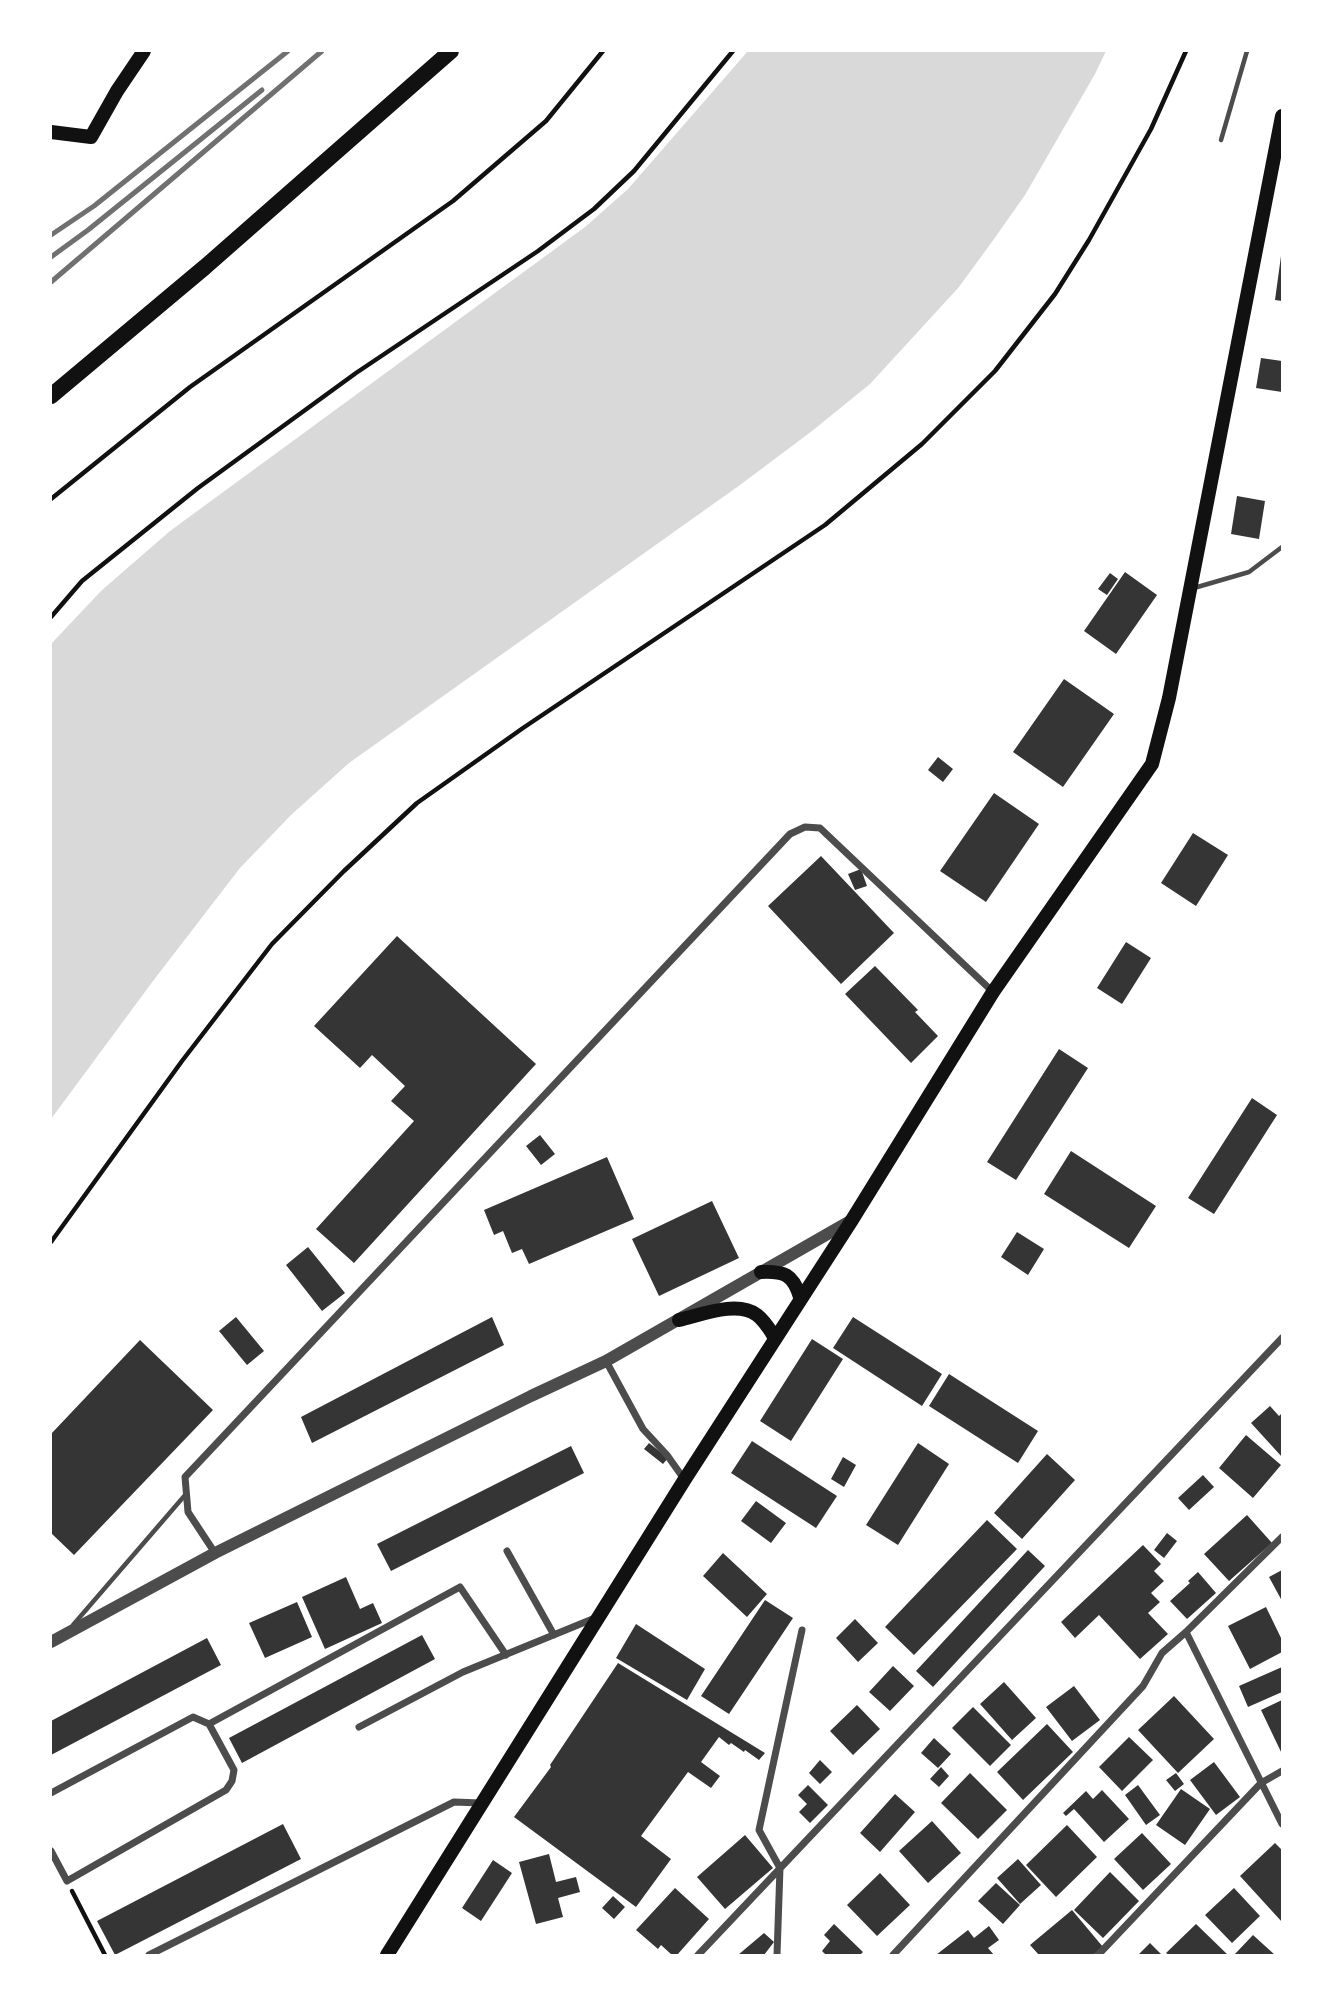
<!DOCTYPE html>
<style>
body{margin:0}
#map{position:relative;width:1333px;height:2006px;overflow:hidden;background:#fff;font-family:Rubik,sans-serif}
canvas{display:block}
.frame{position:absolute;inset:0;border:52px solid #fff;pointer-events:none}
</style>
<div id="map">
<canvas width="1333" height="2006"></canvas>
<div class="frame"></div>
</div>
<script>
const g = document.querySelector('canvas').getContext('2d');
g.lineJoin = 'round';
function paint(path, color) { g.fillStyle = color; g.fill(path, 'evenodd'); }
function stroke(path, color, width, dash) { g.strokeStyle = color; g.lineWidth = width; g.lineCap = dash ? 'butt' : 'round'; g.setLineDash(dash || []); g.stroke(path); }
const water = new Path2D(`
 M748,51H1106L1095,74L1025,195L994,239L959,287L870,384L812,431L740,485L349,763L291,815L240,868L153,981L51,1119V644L101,591L170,531L585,227L628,189Z`);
const building = new Path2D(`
 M1281,256L1282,257V301L1275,300Z
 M1261,358L1282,361V392L1256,388Z
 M1237,496L1265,501L1259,539L1231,534Z
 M1125,572L1157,595L1116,654L1084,631Z
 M1110,573L1118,579L1107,595L1098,589Z
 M1064,679L1114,714L1063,787L1013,752Z
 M938,757L953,769L943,782L928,770Z
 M994,793L1039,824L986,902L940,871Z
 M1193,833L1228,855L1196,906L1161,883Z
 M821,856L894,933L841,984L768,906Z
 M861,869L867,886L855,890L848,874Z
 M397,936L536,1064L354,1263L316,1229L414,1121L391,1101L405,1086L372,1055L360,1068L314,1026Z
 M1126,942L1151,958L1122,1004L1097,988Z
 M875,966L918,1010L915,1012L938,1036L911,1063L845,994Z
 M1059,1049L1088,1068L1016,1180L987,1162Z
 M1252,1098L1277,1115L1214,1214L1188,1198Z
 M540,1135L555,1154L541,1165L526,1146Z
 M1071,1151L1156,1206L1129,1248L1044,1194Z
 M607,1157L634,1219L529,1264L522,1249L512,1253L503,1231L494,1235L484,1210Z
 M712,1201L739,1258L659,1296L632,1239Z
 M1017,1232L1044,1249L1028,1275L1001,1257Z
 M308,1247L345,1293L322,1311L286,1265Z
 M236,1317L264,1351L247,1365L219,1331Z
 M492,1317L504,1345L312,1443L301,1417Z
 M853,1317L942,1374L922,1406L833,1348Z
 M812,1339L843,1359L791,1441L760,1421Z
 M140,1340L213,1410L74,1555L51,1533V1434Z
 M949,1374L1038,1431L1018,1463L929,1406Z
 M1270,1406L1279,1416L1282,1413V1457L1251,1423Z
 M1246,1435L1281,1465L1253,1498L1219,1468Z
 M752,1441L837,1496L816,1528L731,1473Z
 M649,1443L668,1458L663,1464L644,1449Z
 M918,1443L949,1464L898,1545L866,1525Z
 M571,1446L584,1473L391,1571L377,1544Z
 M1047,1454L1075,1480L1022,1539L994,1513Z
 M843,1457L856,1465L844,1487L831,1479Z
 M1203,1475L1214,1487L1189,1510L1178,1498Z
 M756,1501L786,1523L771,1543L741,1521Z
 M1247,1515L1272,1543L1229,1581L1204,1554Z
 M987,1520L1017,1549L914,1655L885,1627Z
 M1167,1533L1177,1541L1164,1558L1154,1550Z
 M1143,1545L1161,1564L1154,1571L1164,1581L1151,1593L1160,1602L1148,1613L1168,1634L1140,1659L1099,1615L1075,1638L1061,1622Z
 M1028,1550L1045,1566L933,1687L916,1671Z
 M723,1553L767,1594L747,1617L703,1576Z
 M1282,1570V1601L1269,1577Z
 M1198,1572L1216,1593L1187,1619L1170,1601L1190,1583L1188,1581Z
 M346,1577L360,1609L373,1603L382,1623L325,1649L302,1597Z
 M765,1600L793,1618L729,1714L701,1696Z
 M297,1602L312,1637L265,1658L249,1623Z
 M1266,1607L1282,1640V1652L1250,1669L1228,1626Z
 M855,1619L878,1643L858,1662L836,1638Z
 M636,1624L705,1669L687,1700L616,1658Z
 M422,1635L435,1659L242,1763L229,1738Z
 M207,1638L221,1665L51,1755V1721Z
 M618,1663L765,1753L759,1760L745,1750L744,1752L731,1743L729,1745L719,1737L701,1762L720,1776L711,1788L688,1772L641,1836L671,1859L636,1907L514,1817L551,1767L550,1765Z
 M893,1666L914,1686L890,1711L869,1692Z
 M1282,1667V1692L1248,1707L1239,1686Z
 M1004,1682L1036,1718L1012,1740L980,1704Z
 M1074,1686L1100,1720L1072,1741L1046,1707Z
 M1174,1696L1214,1739L1178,1773L1138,1730Z
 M1282,1700V1754L1261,1710Z
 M857,1705L880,1729L853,1755L830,1731Z
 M973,1707L1011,1745L990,1766L952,1728Z
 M1047,1724L1073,1752L1023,1800L997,1772Z
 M1129,1737L1153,1760L1122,1791L1099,1767Z
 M934,1738L951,1754L938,1768L921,1753Z
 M820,1760L832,1772L820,1784L809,1773Z
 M1214,1762L1240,1797L1216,1815L1190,1780Z
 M941,1767L949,1776L939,1787L930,1779Z
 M970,1773L1007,1810L978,1839L941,1803Z
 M1176,1773L1184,1784L1175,1791L1166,1780Z
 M808,1785L828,1805L810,1823L799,1812L807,1804L798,1795Z
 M1138,1785L1160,1815L1146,1825L1125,1795Z
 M1181,1789L1210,1809L1185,1845L1156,1825Z
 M1102,1790L1129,1819L1104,1842L1074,1809L1066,1816L1063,1813L1086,1791L1093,1799Z
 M895,1794L915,1812L880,1852L860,1833Z
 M932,1821L961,1853L928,1883L899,1851Z
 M283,1824L301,1859L115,1955L97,1921Z
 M1067,1825L1097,1857L1056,1897L1026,1865Z
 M1142,1833L1171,1864L1143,1890L1114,1859Z
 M745,1835L773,1868L725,1909L697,1877Z
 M1275,1843L1282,1850V1922L1240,1876Z
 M549,1854L556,1882L576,1877L580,1892L558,1898L563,1917L536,1924L519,1862Z
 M1018,1859L1041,1885L1020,1904L997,1878Z
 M493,1860L512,1873L481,1921L462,1908Z
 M1110,1872L1139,1901L1103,1938L1074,1910Z
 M880,1873L910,1905L877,1936L847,1905Z
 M996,1883L1020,1905L1003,1924L978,1901Z
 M675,1888L709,1919L677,1955H672L661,1945L658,1949L636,1930Z
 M1234,1888L1260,1916L1232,1943L1205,1915Z
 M613,1896L625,1907L614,1919L602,1908Z
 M1072,1910L1103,1947L1093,1955H1039L1030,1945Z
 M834,1924L863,1952L860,1955H826L822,1951L830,1941L824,1935Z
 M1196,1924L1228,1955H1169L1166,1953Z
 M989,1926L999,1940L988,1948L994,1955H936L968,1930L974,1938Z
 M764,1933L774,1942L764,1955H738Z
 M1253,1935L1275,1955H1234Z
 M1150,1943L1162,1955H1138Z`);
const path = new Path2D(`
 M51,499L190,387L453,201L546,121L603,51
 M51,617L82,581L198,488L356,373L538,251L594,209L634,171L733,51
 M51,1242L182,1061L272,944L344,871L417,803L523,728L825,525L922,444L995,371L1055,294L1089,240L1151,129L1186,51
 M72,1891L105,1955`);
const service = new Path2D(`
 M1221,140L1247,51
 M1194,588L1249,572L1282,547
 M73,1625L186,1494`);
const minor = new Path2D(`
 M606,1361L643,1429L667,1455L684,1479
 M507,1551L554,1635
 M215,1553L188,1512L185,1477L790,834L805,827L820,828L993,992
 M1186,1632L1282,1824
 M209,1724L460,1587L506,1655
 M359,1727L463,1672L595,1618
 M51,1793L193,1717L209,1724L234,1770L232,1781L226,1790L67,1881L51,1851
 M149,1955L454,1802L481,1803
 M698,1955L1282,1338
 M777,1955L780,1868L759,1830L802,1630
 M893,1955L1143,1686L1162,1653L1186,1632L1282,1537
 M1098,1955L1261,1783L1282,1771`);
const tertiary = new Path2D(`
 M51,1642L215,1553L531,1396L606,1361L852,1220`);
const secondary = new Path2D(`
 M51,132L91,137L117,91L144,51
 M761,1272C784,1271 793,1274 800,1297
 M679,1320C701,1315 737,1300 757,1315C765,1321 770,1330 775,1338
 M387,1955L685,1479L852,1220L993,992L1152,764L1169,698L1282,116`);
const primary = new Path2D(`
 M51,396L205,267L451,51`);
const rail = new Path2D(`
 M51,235L94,206L288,51
 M51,257L88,230L262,90
 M51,282L322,51`);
paint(water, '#d9d9d9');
paint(building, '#353535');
stroke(path, '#111', 4.5);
stroke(service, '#4c4c4c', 4.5);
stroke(minor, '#4c4c4c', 7);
stroke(tertiary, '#4c4c4c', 12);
stroke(secondary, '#111', 14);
stroke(primary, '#111', 16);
stroke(rail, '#707070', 5);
</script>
